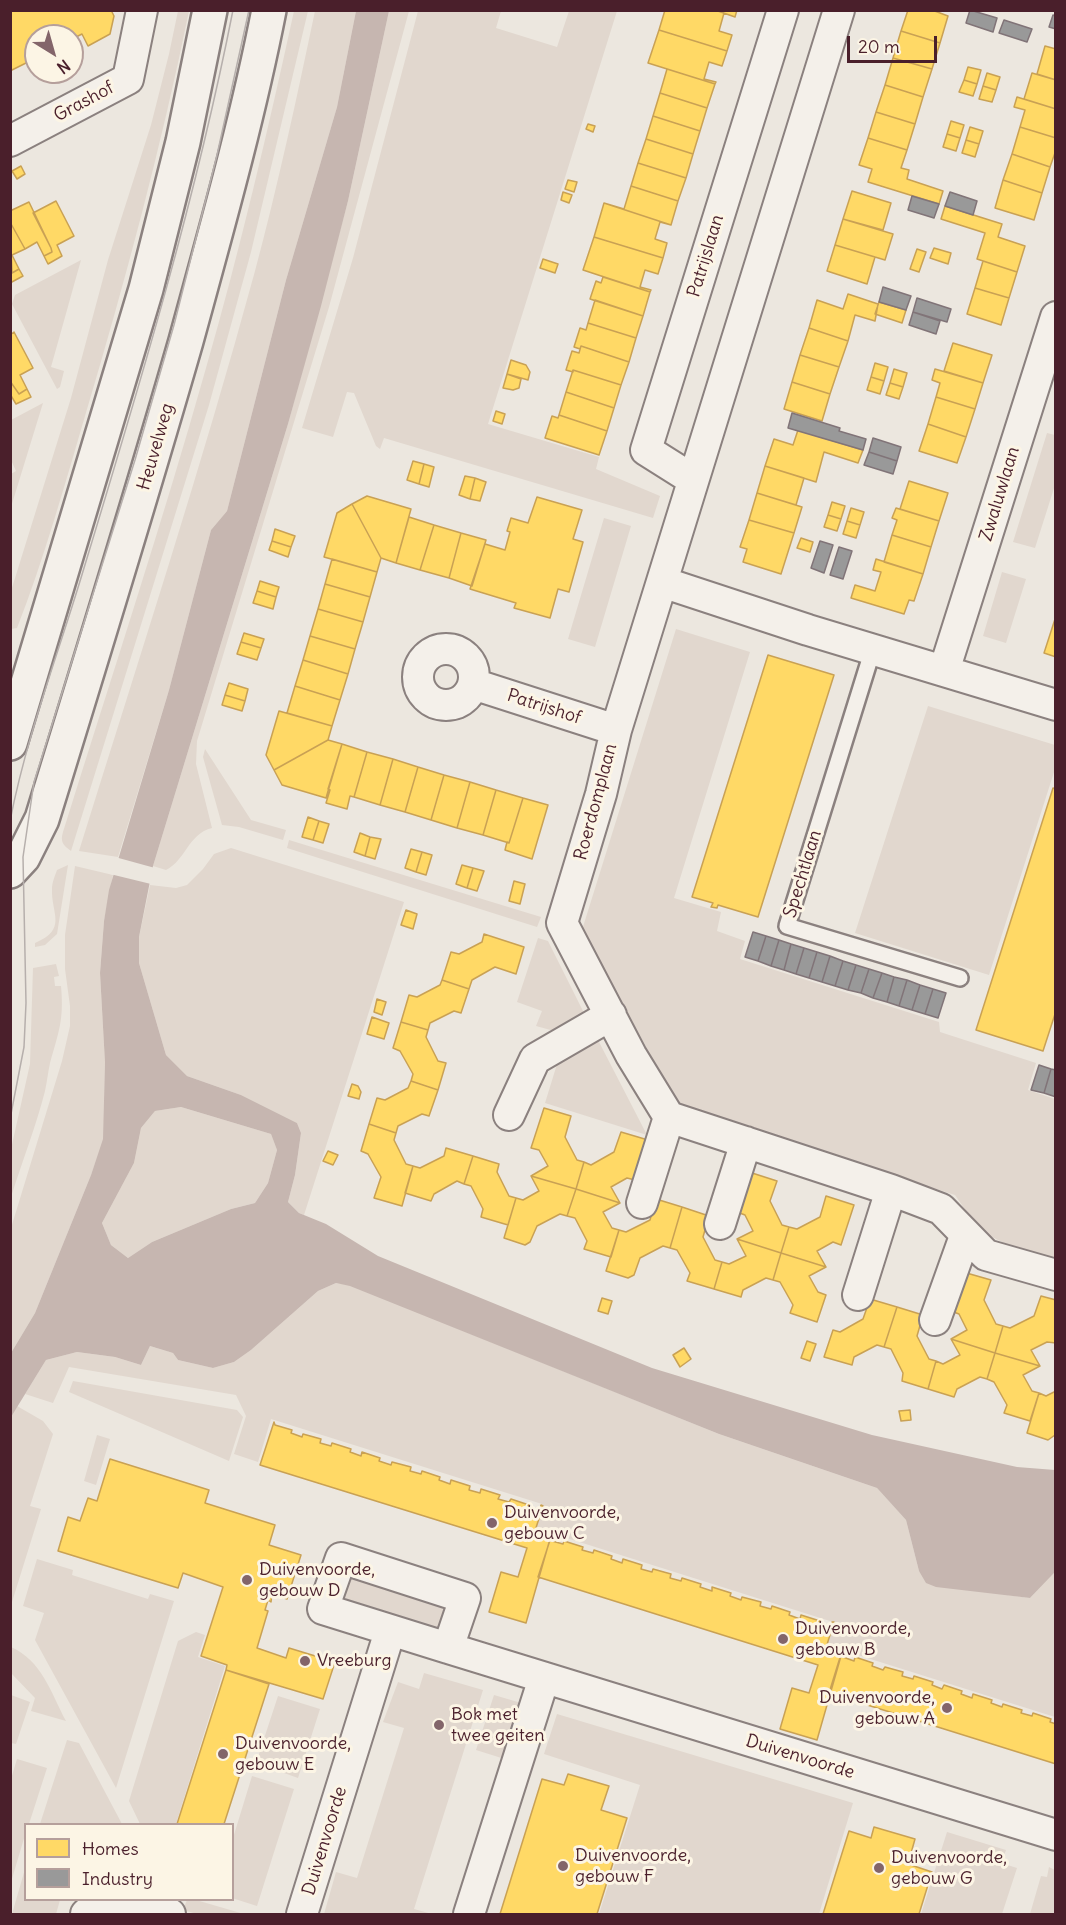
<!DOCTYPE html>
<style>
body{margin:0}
#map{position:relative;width:1066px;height:1925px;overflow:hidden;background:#ece7df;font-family:Delius,sans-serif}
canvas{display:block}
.frame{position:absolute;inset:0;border:12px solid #4a1f2b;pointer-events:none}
.legend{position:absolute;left:24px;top:1823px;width:210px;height:78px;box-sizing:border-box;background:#fcf5e5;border:2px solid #b59f9b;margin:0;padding:8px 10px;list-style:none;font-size:18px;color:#4a1f2b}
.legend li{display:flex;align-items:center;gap:12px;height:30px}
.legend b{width:30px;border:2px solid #b59f9b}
.north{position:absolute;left:24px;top:24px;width:60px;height:60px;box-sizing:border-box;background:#fcf5e5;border:2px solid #b59f9b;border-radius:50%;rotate:143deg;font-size:16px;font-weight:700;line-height:24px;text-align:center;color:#4a1f2b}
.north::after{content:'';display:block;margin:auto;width:21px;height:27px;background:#83656a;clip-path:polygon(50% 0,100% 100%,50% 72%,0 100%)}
.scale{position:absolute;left:847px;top:36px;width:90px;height:27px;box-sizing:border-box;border:3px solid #4a1f2b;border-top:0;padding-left:8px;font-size:18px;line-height:21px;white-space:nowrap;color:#4a1f2b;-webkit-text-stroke:4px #fcf5e5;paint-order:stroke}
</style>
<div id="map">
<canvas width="1066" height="1925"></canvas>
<div class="frame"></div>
<ul class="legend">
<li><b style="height:16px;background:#ffd966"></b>Homes</li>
<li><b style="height:16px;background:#999"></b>Industry</li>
</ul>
<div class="north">N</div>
<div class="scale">20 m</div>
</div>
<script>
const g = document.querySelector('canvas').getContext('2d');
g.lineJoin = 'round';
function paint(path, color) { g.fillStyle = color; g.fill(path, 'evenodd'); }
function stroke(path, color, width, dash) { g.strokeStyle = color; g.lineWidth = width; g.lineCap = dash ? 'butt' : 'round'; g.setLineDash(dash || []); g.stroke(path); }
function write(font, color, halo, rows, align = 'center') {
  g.font = font + ' Delius,sans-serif'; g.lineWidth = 6; g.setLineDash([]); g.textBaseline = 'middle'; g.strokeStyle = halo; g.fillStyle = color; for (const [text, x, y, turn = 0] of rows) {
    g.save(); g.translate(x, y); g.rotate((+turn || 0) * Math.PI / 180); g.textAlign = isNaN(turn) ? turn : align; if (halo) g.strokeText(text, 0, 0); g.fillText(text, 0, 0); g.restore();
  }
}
const green = new Path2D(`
 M178,11H189C161,148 125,282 85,416C64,487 44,559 17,628L11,629V591L71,398L108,260L151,125L169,54Z
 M294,11H308L251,252L209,405L71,851C63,845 60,842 63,832C111,678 162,524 206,368C240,250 268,130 294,11Z
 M315,11H356L337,107L286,280L227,511L211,530L169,690L118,857L79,851C139,658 202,466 255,271C278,185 297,97 315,11Z
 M389,11H409L329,307L197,741L196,764L212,828C188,834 186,860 166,870L153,866L288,424L348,201Z
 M418,11H501L496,28L557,47L569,11H617L488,424L599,457L596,469L660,496L653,518L384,438L380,449L376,446L354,393L347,392L333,437L302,428L353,258Z
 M81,260L51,367L64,371L60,387L57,389L12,304L15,295Z
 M43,403L11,507V474L16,471L11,460V420Z
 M1047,433L1055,435V485L1035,548L1013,542Z
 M604,518L631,526L595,647L568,639Z
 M1002,572L1026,579L1006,643L983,636Z
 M676,629L750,652L674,898L721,912L717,931L745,941L740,959L939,1022L940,1032L1036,1063L1028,1090L1055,1099V1258L1004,1243L980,1231L955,1195L679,1107L582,930Z
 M928,706L1055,745V769L989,975L855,933Z
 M205,749L251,820L286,830L283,840L239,827L222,825L203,757Z
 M289,840L541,917L537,927L287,848Z
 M231,848L404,902L304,1215L299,1213L288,1202L295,1175L301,1133L297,1123L241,1095L187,1076L166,1055L139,963V937L150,885L176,888L187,885L203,869L214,854Z
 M68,865L57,934L45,945L35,947V943C68,929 51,914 52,889C52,882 55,876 57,870Z
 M75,866L113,875L104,921L100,973L105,1063L104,1139L91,1175L35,1313L11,1353V1228L62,1061L70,1026V1006L65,969V935Z
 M538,938L548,941L586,1017L558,1032L536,1026L542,1011L517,1002Z
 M56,964L59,976L54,977L55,986H61C64,1020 59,1031 50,1063C48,1072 47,1082 45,1091C36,1126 22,1162 11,1197V1149L30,1064L33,968Z
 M598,1040L647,1135L545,1103L558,1061Z
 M181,1107L271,1134L277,1150L268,1183L255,1203L231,1209L152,1242L128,1258L111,1245L102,1223L134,1163L141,1128L155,1111Z
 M336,1283L350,1285L719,1434L877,1488L906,1520L919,1571L1007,1595L1030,1598L1055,1572V1717L826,1645L833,1622L535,1528L542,1504L271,1419L258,1462L234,1454L246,1416L236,1395L69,1367L53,1403L25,1394L46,1360L77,1352L115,1357L141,1365L150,1346L173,1353L178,1360L213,1368L234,1362L251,1350L318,1291Z
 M73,1381L237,1410L243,1417L229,1461L69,1392Z
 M17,1406L43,1421L53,1434L30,1506L41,1509L12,1602L10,1417Z
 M97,1435L110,1439L96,1485L84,1481Z
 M37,1559L73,1570L72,1575L148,1599L150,1594L174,1601L116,1788L35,1640L44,1613L23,1606Z
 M352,1577L440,1605L445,1613L439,1627L435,1630L344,1601L340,1595L346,1578Z
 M196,1632L205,1635L198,1657L225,1666L176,1824H140L129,1801L178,1641Z
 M11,1647C42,1661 50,1691 66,1721L31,1711L35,1698L11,1673Z
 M424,1673L483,1690L414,1909L432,1914H324L336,1872L357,1878L404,1728L383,1722L398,1682L419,1689Z
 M11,1695L30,1702L16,1744L11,1743Z
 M494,1695L528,1705L511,1761L476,1750Z
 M278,1696L320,1709L298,1778L256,1763Z
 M557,1714L853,1803L819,1914H599L640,1785L544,1754Z
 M67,1740L79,1743L122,1824H40Z
 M17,1759L47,1768L29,1824H26L25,1835L11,1882V1779Z
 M252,1776L294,1789L257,1906L232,1898L233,1838Z
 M947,1832L1006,1850L1001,1863L1017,1868L1002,1914H921Z
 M1049,1867L1055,1870V1914H1030L1041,1876L1047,1877Z
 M25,1869L26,1900H60L56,1914H12Z
 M187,1900H196L244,1914H197L183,1910Z`);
const water = new Path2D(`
 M356,11H389L348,201L321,306L288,424L153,866L139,937V963L166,1055L187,1076L241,1095L297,1123L301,1133L295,1175L288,1202L299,1213L326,1224L378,1256L652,1368L872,1435L1017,1467L1055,1470V1572L1030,1598L936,1587L926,1583L919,1571L906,1520L877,1488L719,1434L350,1286L336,1283L318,1291L251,1350L234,1362L213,1368L178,1360L173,1353L150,1346L141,1365L115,1357L77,1352L46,1360L11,1417V1353L35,1313L91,1175L103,1139L105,1063L100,973L104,921L109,890L169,690L211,530L227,511L286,280L337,107ZM181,1107L271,1134L277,1150L268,1183L255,1203L231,1209L152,1242L128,1258L111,1245L102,1223L134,1163L141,1128L155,1111Z`);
const pier = new Path2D(`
 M115,857L155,868L151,884L110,874Z`);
const homes = new Path2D(`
 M10,10H111L114,16L110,34L88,46L82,34L72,39V36H36V58L10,71Z
 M665,10H715L724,13L719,31L732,35L727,51L659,30Z
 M715,10H737L735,17Z
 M908,10H932L948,16L940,43L901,31Z
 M659,30L727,51L722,66L709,62L704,79L716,82L715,84L648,63Z
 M901,31L940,43L932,69L893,58Z
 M1045,46L1056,49V80L1037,74Z
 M893,58L932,69L923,97L885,85Z
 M968,67L981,70L977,84L964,80Z
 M667,69L715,84L707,108L660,93Z
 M987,73L1000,77L996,90L983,86Z
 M1032,73L1056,80V109L1024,99Z
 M964,80L977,84L973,96L959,92Z
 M885,85L923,97L915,124L876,112Z
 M983,86L996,90L992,102L979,99Z
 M660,93L707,108L700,131L653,116Z
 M1017,97L1056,109V138L1020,127L1025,110L1014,107Z
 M876,112L915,124L907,150L868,138Z
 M653,116L700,131L693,154L646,139Z
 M951,121L964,125L960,138L947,134Z
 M588,124L595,126L593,132L586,129Z
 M970,127L983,131L979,144L966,140Z
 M1020,127L1056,138V150L1050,167L1012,154Z
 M947,134L960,138L956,151L943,147Z
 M868,138L907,150L901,168L909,170L907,179L943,191L939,204L868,182L872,169L859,165Z
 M646,139L693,154L686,178L638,163Z
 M966,140L979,144L975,157L962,153Z
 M1012,154L1050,167L1042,193L1003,180Z
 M638,163L686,178L678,201L631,186Z
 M21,166L25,174L17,179L12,171Z
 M568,180L577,182L574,192L565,189Z
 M1003,180L1042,193L1034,220L995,208Z
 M631,186L678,201L671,225L604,203L624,209Z
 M852,191L891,203L883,230L843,219Z
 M563,192L572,195L569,203L561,200Z
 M56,201L74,236L57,245L62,256L48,264L44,256L52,252L51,248L33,213Z
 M29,202L51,248L52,252L44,256L37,242L25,249L10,222V211Z
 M604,203L671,225L660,222L655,239L667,243L663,258L594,237Z
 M945,206L1002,224L998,237L1025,246L1017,272L977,259L985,233L941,219Z
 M843,219L893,234L885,260L835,245Z
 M10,222L25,249L12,255L19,269L12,273Z
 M594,237L663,258L658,274L645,270L640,287L651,290L650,292L583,270Z
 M835,245L875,257L867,284L827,271Z
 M934,248L951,253L948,264L930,258Z
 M917,249L926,252L919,272L910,269Z
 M543,259L558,264L555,273L540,268Z
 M983,261L1017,272L1009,298L975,288Z
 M19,269L23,276L10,283V271L12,273Z
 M603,277L650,292L643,316L590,299L596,281L601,283Z
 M975,288L1009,298L1001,325L967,314Z
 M848,294L878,304L875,321L855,315L848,341L809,328L817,300L843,309Z
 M595,300L643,316L636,338L588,323Z
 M879,302L906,310L902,323L875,314Z
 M588,323L636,338L629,362L581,346L580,349L574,347L580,328L586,330Z
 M809,328L848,341L839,367L800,355Z
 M14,332L33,368L20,375L27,389L19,394L10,381V335Z
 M953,343L992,355L983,383L944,371Z
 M581,346L629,362L621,385L573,370V372L566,370L572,351L579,353Z
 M800,355L839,367L830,394L792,382Z
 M511,360L526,365L530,372L528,380L507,374Z
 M875,363L888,367L884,381L871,377Z
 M894,369L907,373L903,387L890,383Z
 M935,369L983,383L975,409L936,397L940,383L932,380Z
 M573,370L621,385L614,408L566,392Z
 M507,374L521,379L519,388L513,390L503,388Z
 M871,377L884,381L880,394L867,390Z
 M10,381L19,394L27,389L31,397L16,404L10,394Z
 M792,382L830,394L822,421L784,409Z
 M890,383L903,387L899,399L886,395Z
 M566,392L614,408L607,431L559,415Z
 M936,397L975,409L966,437L928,424Z
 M496,411L505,414L502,424L493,421Z
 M559,415L607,431L599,455L545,438L552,416L558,418Z
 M928,424L966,437L957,463L919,451Z
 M798,430L863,450L858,463L824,452L816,482L765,466L774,439L793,445Z
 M413,461L424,464L419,484L407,480Z
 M424,464L434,467L429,487L419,484Z
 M765,466L804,478L796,505L757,493Z
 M465,476L475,478L470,499L459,495Z
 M475,478L486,482L480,501L470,499Z
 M909,481L948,493L939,521L900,509Z
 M757,493L802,507L794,533L749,520Z
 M367,496L411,509L396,563L381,558L352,504Z
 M537,497L582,510L573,539L583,542L569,592L558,589L550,618L514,608L516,603L470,589L485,544L505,550L510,532L507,531L511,518L528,523Z
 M832,502L845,506L841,519L828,515Z
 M352,504L381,558L377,572L324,557L337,513Z
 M851,508L864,512L860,525L847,521Z
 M896,508L939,521L931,547L892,535L897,520L892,518Z
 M828,515L841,519L837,531L824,527Z
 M409,517L434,525L420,570L396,563Z
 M749,520L794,533L781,574L743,562L747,549L740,547Z
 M847,521L860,525L856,538L843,534Z
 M434,525L461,533L449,578L420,570Z
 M275,529L295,536L291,547L272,541Z
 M461,533L486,540L472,586L449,578Z
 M892,535L931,547L923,574L884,562Z
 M801,538L813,542L810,552L797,548Z
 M272,541L291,547L288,557L269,550Z
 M332,559L377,572L370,597L325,584Z
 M876,559L923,574L914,601L909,600L904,614L851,598L855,585L875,591L881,572L873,570Z
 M260,581L279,587L276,597L257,591Z
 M325,584L370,597L363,622L318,609Z
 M257,591L276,597L273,609L253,603Z
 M318,609L363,622L355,649L310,636Z
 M1055,619H1056V657L1044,653Z
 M244,633L264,639L261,648L241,642Z
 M310,636L355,649L348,674L303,660Z
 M241,642L261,648L257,660L237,654Z
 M768,655L834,675L758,917L718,905L717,908L711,907L713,903L692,897Z
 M303,660L348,674L340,700L295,686Z
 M229,683L248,689L245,701L225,695Z
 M295,686L340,700L332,726L287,713Z
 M225,695L245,701L242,711L222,705Z
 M279,711L332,726L328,740L274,770L266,755Z
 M328,740L342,744L326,798L282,785L274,770Z
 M342,744L367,752L354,797L350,796L347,809L326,803L330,790L328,789Z
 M367,752L393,759L380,805L354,797Z
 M393,759L418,767L405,812L380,805Z
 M418,767L444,775L431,820L405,812Z
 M444,775L470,782L457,828L431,820Z
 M470,782L496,790L483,835L457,828Z
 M1053,788L1056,789V1011L1043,1051L976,1030Z
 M496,790L523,798L509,843L483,835Z
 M523,798L548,805L532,859L505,850L507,842L509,843Z
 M308,817L319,821L313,840L302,837Z
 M319,821L329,824L323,843L313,840Z
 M360,833L370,837L365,856L354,852Z
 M370,837L381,839L375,859L365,856Z
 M411,849L422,852L416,872L405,868Z
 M422,852L432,855L426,875L416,872Z
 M462,865L473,868L467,888L456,884Z
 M473,868L484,871L477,891L467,888Z
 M514,881L525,884L520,904L509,901Z
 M406,910L417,914L413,929L401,925Z
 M484,934L524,947L516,974L495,967L472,980L469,989L442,980L451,952L459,954L482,942Z
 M442,980L469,989L461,1013L454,1011L430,1023L428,1030L401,1022L409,995L417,997L440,985Z
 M377,999L386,1002L382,1015L374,1012Z
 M372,1017L389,1023L384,1039L367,1034Z
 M401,1022L428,1030L426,1037L438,1061L446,1063L438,1090L411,1081L413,1074L400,1051L393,1048Z
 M411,1081L438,1090L429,1116L422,1114L398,1126L396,1133L369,1124L377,1098L385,1100L408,1088Z
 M352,1084L358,1086L361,1092L359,1099L348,1096Z
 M544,1108L571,1116L565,1137L577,1160L584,1162L576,1189L531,1176L548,1166L539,1150L531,1148Z
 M369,1124L396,1133L394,1140L406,1164L413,1166L402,1206L374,1198L381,1177L368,1154L361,1151Z
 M621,1132L648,1140L635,1180L627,1178L611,1187L620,1203L576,1189L584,1162L591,1165L614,1152Z
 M446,1148L473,1156L464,1184L457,1181L434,1194L431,1201L405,1193L413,1166L420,1168L444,1156Z
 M328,1151L338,1155L333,1165L323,1161Z
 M473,1156L499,1164L497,1172L509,1196L516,1198L508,1225L481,1217L483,1209L471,1186L464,1184Z
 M749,1172L777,1181L770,1201L782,1225L789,1227L781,1253L737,1239L753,1231L745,1215L737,1212Z
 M531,1176L576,1189L567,1216L560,1214L537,1226L530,1242L525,1245L504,1238L516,1198L523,1200L539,1191Z
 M576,1189L620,1203L603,1212L612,1228L619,1230L611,1257L584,1249L587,1241L575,1218L567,1216Z
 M826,1196L854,1205L841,1245L833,1242L817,1251L826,1267L781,1253L789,1227L797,1229L820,1217Z
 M656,1199L682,1207L670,1248L663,1246L640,1258L634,1275L628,1278L606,1271L619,1230L626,1232L650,1220Z
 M682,1207L709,1216L703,1237L715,1260L722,1262L714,1289L687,1281L690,1273L677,1250L670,1248Z
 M737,1239L781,1253L773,1280L766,1278L743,1290L741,1297L714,1289L722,1262L729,1264L746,1256Z
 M781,1253L826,1267L809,1276L818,1292L826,1295L817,1322L790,1313L793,1305L780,1282L773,1280Z
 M963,1272L991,1280L984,1300L996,1324L1003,1326L995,1353L951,1339L967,1330L959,1314L951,1311Z
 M1041,1296L1056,1300V1343L1047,1342L1031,1350L1040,1366L995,1353L1003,1326L1010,1328L1034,1316Z
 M602,1298L612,1301L608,1314L598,1311Z
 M870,1299L897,1307L884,1347L877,1345L854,1357L852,1365L824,1357L833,1330L840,1332L863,1319Z
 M897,1307L923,1315L917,1336L929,1359L936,1361L928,1389L902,1381L903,1373L891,1349L884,1347Z
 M951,1339L995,1353L987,1379L980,1377L957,1389L954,1397L928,1389L936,1361L943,1364L960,1355Z
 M807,1341L816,1344L810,1361L801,1358Z
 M684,1348L691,1359L680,1367L673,1355Z
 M995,1353L1040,1366L1023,1375L1032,1391L1039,1393L1030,1421L1004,1413L1007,1405L994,1382L987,1379Z
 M1056,1391L1055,1435L1048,1440L1027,1433L1039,1393L1046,1396Z
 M910,1410L911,1420L901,1421L899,1411Z
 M274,1422L275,1425L292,1430L291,1433L302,1437L303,1434L321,1439L320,1443L331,1446L332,1443L351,1449L350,1452L361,1456L362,1452L380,1458L379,1461L391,1465L392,1462L411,1467L410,1471L421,1474L422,1471L440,1477L439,1480L450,1484L451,1480L470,1486L469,1490L480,1493L481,1489L500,1495L498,1499L509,1502L511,1499L529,1505L528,1508L539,1511L541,1505L543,1506L534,1534L550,1539L526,1623L489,1612L501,1572L518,1577L527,1548L260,1465Z
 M110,1459L209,1490L205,1503L275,1525L269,1545L301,1555L287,1599L272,1594L271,1602L268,1600L265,1610L268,1611L257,1648L286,1658L289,1648L335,1662L323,1699L226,1670L227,1665L201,1656L223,1587L183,1573L178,1588L58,1551L68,1517L80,1521L88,1498L97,1501Z
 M552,1534L554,1535L552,1541L563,1544L564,1541L583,1547L582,1550L593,1553L594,1550L612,1556L611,1559L622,1563L623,1559L642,1565L641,1569L652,1572L653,1569L671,1574L670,1578L681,1581L682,1578L701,1584L700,1587L712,1591V1587L731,1593L730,1596L741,1600L742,1597L761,1602L760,1606L771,1609L772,1606L790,1612L789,1615L800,1619L801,1615L820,1621L819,1624L830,1628L832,1622H834L825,1651L841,1656L817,1740L780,1729L792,1688L809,1693L818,1665L538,1577Z
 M842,1651H844L843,1657L854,1661L855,1657L873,1663L872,1666L883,1670L885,1667L903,1672L902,1676L913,1679L914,1676L933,1682L932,1685L942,1689L944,1685L962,1691L961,1694L972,1698L973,1694L992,1700L991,1703L1002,1707L1003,1704L1022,1710L1021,1713L1032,1716L1033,1713L1051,1719L1050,1722L1056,1724V1764L829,1693Z
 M226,1670L269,1684L224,1824H177Z
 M568,1774L609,1786L601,1810L627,1818L597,1914H500L542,1779L564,1785Z
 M874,1827L915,1839L908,1864L932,1872L919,1914H823L849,1831L871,1838Z`);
const industry = new Path2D(`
 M970,10L997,18L993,32L966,23Z
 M1053,15L1056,16V29L1049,27Z
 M1004,20L1032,29L1027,42L999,33Z
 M950,192L977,201L973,215L945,206Z
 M912,196L939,204L934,218L908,210Z
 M883,287L911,296L906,310L879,302Z
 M917,298L951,309L947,322L913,312Z
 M913,312L940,321L936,334L909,325Z
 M792,413L840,428L839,431L866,439L863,450L788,428Z
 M873,438L901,447L897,461L869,452Z
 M869,452L897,461L893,474L864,465Z
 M820,541L833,545L824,573L811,568Z
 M839,547L852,551L843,579L830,575Z
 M753,932L766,936L758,961L745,957Z
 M766,936L779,940L771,966L758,961Z
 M779,940L791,944L784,970L771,966Z
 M791,944L804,948L796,974L784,970Z
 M804,948L817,952L809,978L796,974Z
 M817,952L830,956L822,982L809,978Z
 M830,956L843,961L835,986L822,982Z
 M843,961L856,965L848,990L835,986Z
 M856,965L869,969L861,993L848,990Z
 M869,969L882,973L873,998L861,993Z
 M882,973L894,977L887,1002L873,998Z
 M894,977L907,980L899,1006L887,1002Z
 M907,980L920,985L912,1010L899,1006Z
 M920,985L933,989L925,1014L912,1010Z
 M933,989L946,993L938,1018L925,1014Z
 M1039,1065L1051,1069L1044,1093L1031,1090Z
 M1051,1069L1056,1070V1097L1044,1093Z`);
const lane = new Path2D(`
 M873,649L787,926L960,978`);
const street = new Path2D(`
 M839,10L616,730L601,794L562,923L631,1055L669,1117L891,1190L941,1209L986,1255L1056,1275
 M10,141L128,79L142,10
 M692,479L646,450L783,10
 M662,582L808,630L1056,705
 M418 677a28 28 0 1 1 56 0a28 28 0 1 1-56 0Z
 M944,671L1056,317
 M473,684L616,730
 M509,1115L535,1059L611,1015
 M642,1203L669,1117
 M720,1224L746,1142
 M858,1295L891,1190
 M935,1320L965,1236
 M341,1558L465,1598L448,1648L323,1609Z
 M448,1648L1056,1835
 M121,1900L170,1914
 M86,1914L98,1903L112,1900
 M302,1914L390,1631
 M469,1914L544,1678`);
const secondary = new Path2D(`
 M10,743L146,289L183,142L210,10
 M10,871L23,857L42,819C91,660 140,501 186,341C216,231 247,122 269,10`);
const tram = new Path2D(`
 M10,821C27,734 59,652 84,568C140,384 196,199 233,10
 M10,1119L24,1047L26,1003L23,857L34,782L135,460L174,325L217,155L249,10`);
const markers = [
 [492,1523,6,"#83656a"],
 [247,1580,6,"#83656a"],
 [783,1639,6,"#83656a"],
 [305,1661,6,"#83656a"],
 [947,1708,6,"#83656a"],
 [439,1725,6,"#83656a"],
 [223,1754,6,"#83656a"],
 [563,1866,6,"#83656a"],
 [879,1868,6,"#83656a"]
];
const streetNames = [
 ["Grashof",84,102,-28],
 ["Patrijslaan",706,256,-73],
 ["Heuvelweg",156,447,-74],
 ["Zwaluwlaan",1000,494,-73],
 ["Patrijshof",544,707,18],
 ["Roerdomplaan",596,802,-75],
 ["Spechtlaan",803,874,-73],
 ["Duivenvoorde",800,1757,17],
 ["Duivenvoorde",325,1841,-73]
];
const poiNames = [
 ["Duivenvoorde,",504,1513],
 ["gebouw C",504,1534],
 ["Duivenvoorde,",259,1570],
 ["gebouw D",259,1591],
 ["Duivenvoorde,",795,1629],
 ["gebouw B",795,1650],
 ["Vreeburg",317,1661],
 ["Duivenvoorde,",935,1698,"right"],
 ["gebouw A",935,1719,"right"],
 ["Bok met",451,1715],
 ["twee geiten",451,1736],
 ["Duivenvoorde,",235,1744],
 ["gebouw E",235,1765],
 ["Duivenvoorde,",575,1856],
 ["gebouw F",575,1877],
 ["Duivenvoorde,",891,1858],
 ["gebouw G",891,1879]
];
paint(green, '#e1d7ce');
paint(water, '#c6b6b0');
paint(pier, '#ece7df');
paint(homes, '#ffd966');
stroke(homes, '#c9a154', 1.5);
paint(industry, '#999');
stroke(industry, '#817478', 1.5);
stroke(lane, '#8b817f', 20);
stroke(street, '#8b817f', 34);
stroke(secondary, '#8b817f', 38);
stroke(lane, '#f4f0ea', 15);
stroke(street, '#f4f0ea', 30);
stroke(secondary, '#f4f0ea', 33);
stroke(tram, '#b6afac', 1.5);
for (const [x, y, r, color] of markers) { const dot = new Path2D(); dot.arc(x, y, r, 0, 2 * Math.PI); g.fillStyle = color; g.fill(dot); stroke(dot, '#fcf5e5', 2); }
write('18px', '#4a1f2b', '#fcf5e5', streetNames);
write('18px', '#4a1f2b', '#fcf5e5', poiNames, 'left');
</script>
